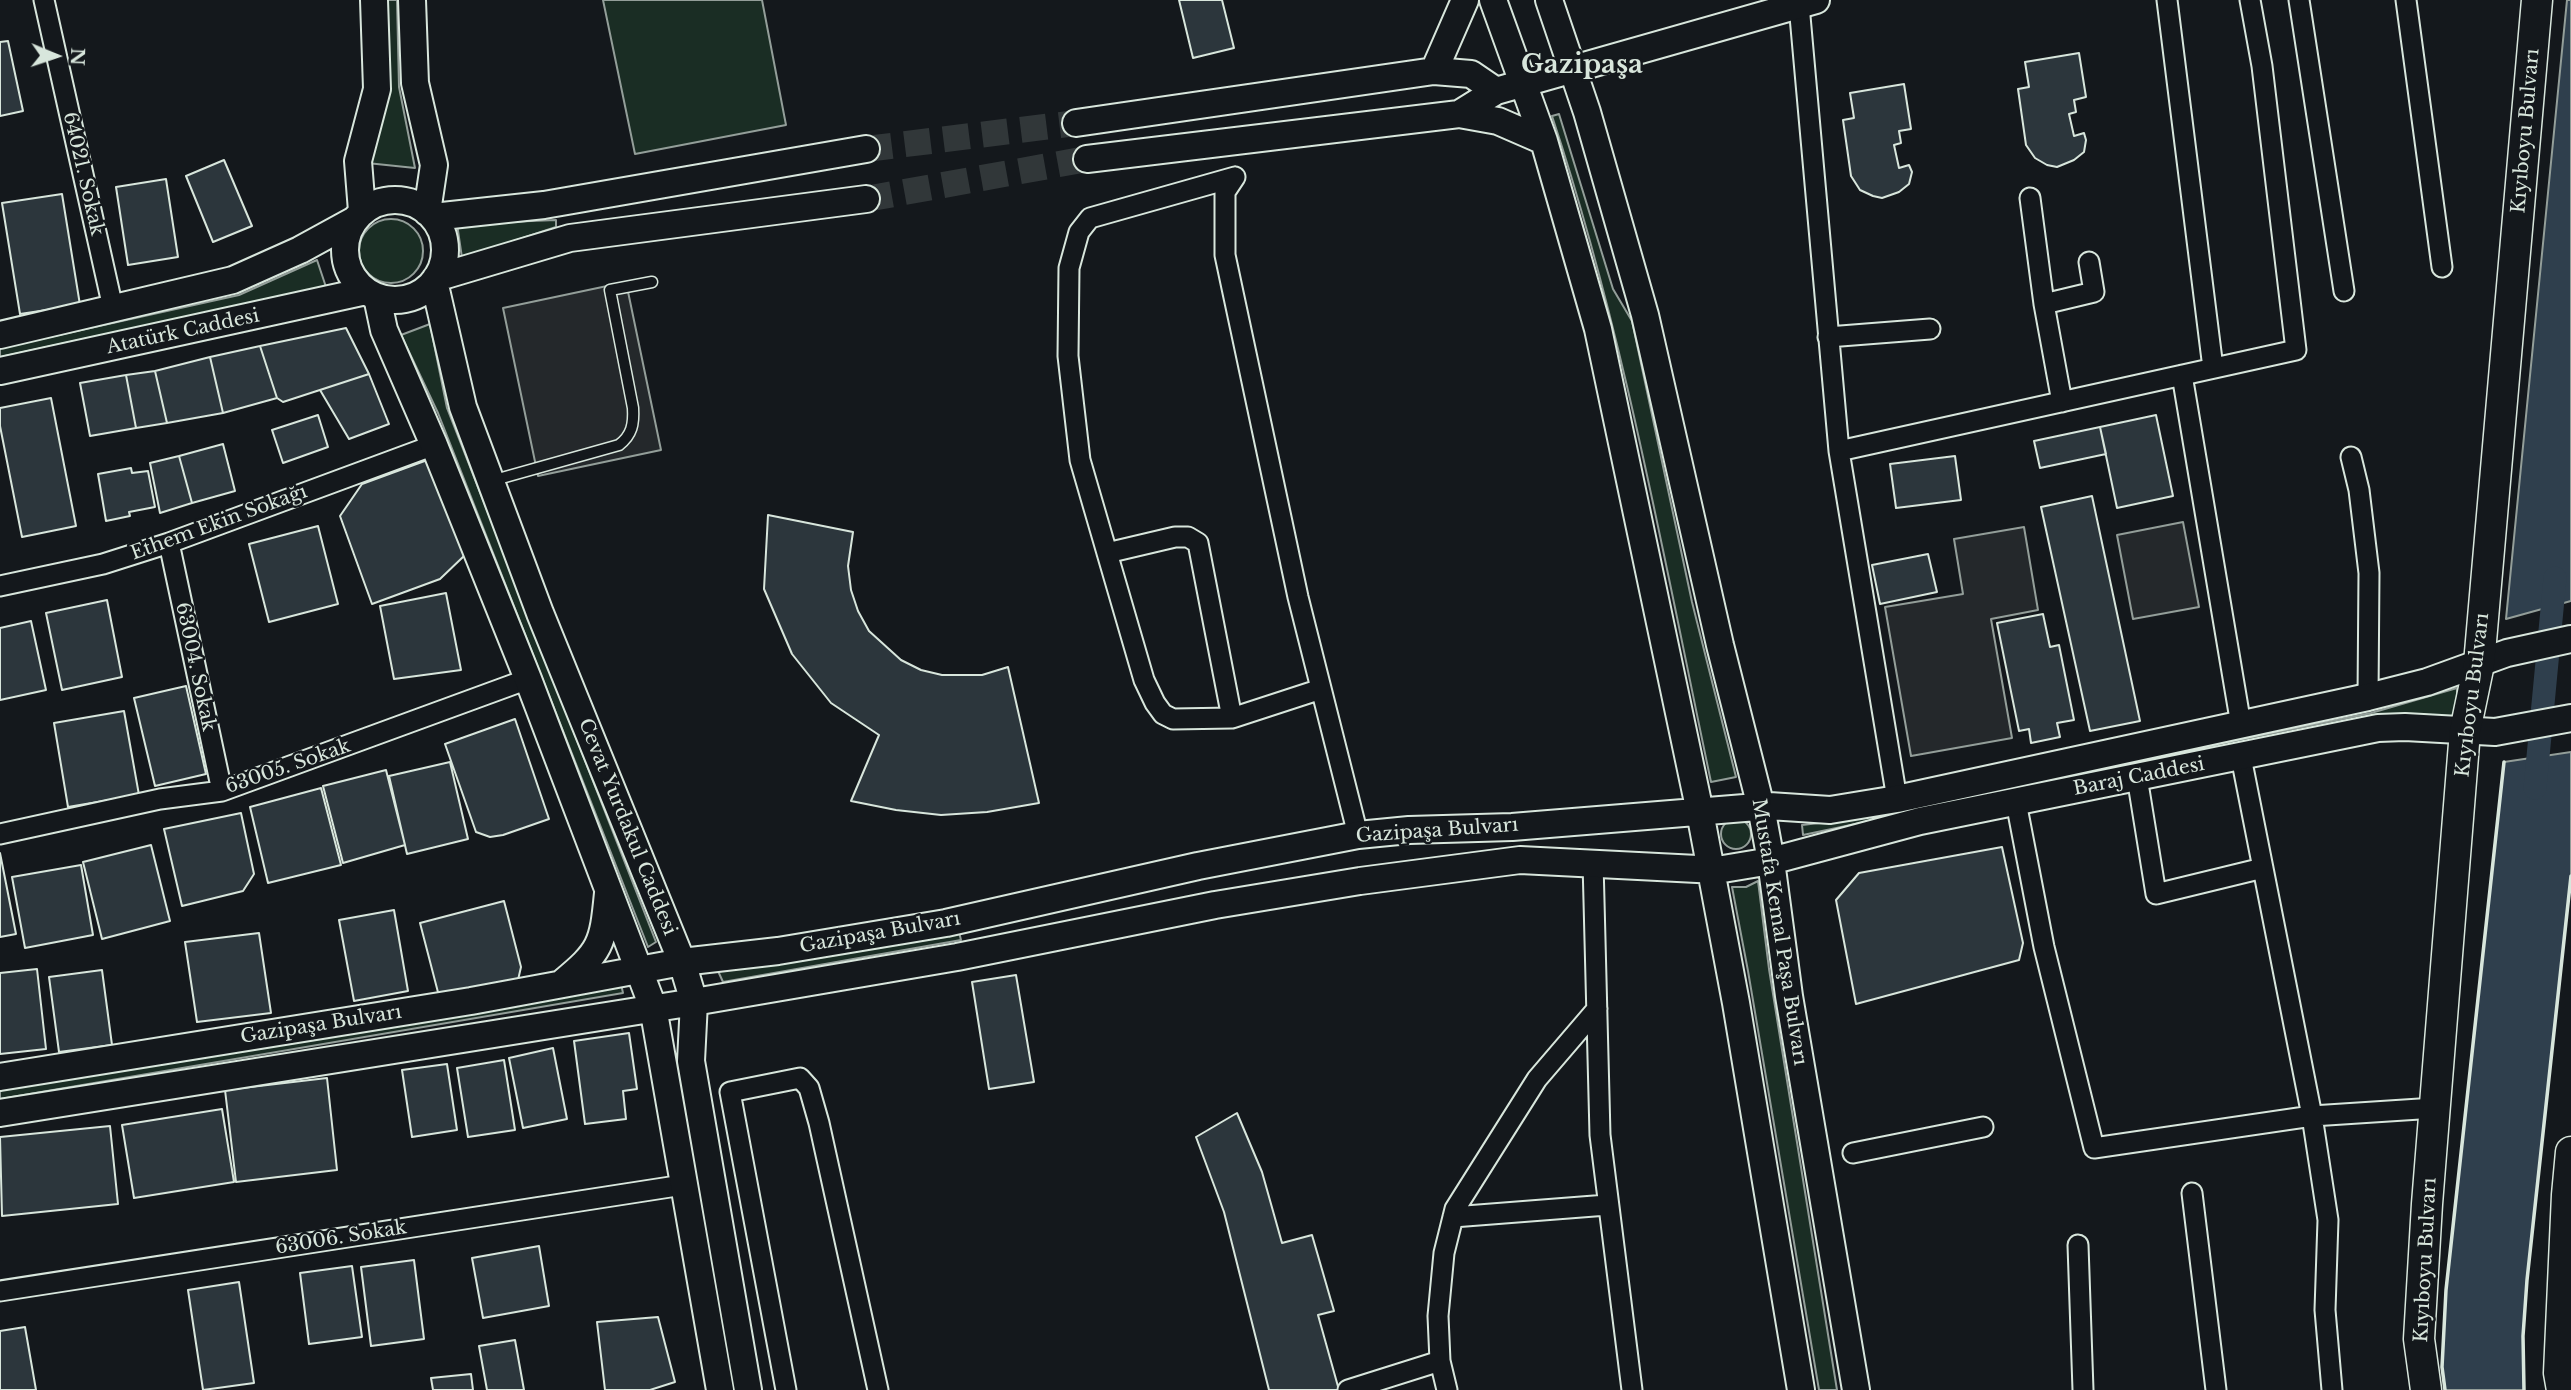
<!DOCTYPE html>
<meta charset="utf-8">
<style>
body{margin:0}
#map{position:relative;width:2571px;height:1390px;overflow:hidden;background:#14181c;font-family:"Libre Baskerville",serif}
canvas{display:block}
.north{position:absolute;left:21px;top:21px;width:70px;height:70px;-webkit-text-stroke:5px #14181c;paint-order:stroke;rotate:92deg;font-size:19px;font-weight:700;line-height:28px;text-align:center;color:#d8e6dc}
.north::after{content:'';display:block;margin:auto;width:24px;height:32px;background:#d8e6dc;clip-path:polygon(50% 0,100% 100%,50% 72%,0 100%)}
</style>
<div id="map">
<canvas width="2571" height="1390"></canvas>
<div class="north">N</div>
</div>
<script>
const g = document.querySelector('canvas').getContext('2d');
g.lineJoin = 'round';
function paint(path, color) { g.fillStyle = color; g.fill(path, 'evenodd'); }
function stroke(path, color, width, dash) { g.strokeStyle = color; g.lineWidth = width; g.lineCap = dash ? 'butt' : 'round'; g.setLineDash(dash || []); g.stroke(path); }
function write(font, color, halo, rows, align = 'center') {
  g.font = font + ' "Libre Baskerville",serif'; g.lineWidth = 5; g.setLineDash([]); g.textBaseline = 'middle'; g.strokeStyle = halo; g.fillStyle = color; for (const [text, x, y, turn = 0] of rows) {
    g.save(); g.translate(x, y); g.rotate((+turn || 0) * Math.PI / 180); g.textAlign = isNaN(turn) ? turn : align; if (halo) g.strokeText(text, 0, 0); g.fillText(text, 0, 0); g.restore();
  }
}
const green = new Path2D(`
 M386,0H397L399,87L415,168L367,163Z
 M603,0H762L786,125L635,154Z
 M1559,114L1613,289L1632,321L1692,602L1736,777L1711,782C1664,559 1624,333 1552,116Z
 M359 251a32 32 0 1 1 64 0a32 32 0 1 1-64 0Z
 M556,220V227L462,258L457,224Z
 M317,260L326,287L0,357V348L239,295Z
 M430,324L447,408L656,942L648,947L438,413L401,335Z
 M2457,688V717L2412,714L2361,718L1803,835L1802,825L1845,820L2371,713Z
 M1721 834a15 15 0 1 1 30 0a15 15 0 1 1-30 0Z
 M1758,881L1769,969L1837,1390H1819L1748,971L1732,887H1746Z
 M959,932L961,940L723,982L718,971Z
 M621,984L623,993L0,1099V1090Z`);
const parking = new Path2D(`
 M626,282L661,450L538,476L503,308Z
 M2183,522L2199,607L2133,619L2117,535Z
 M2024,527L2038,610L1991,619L2012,738L1911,756L1885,607L1963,594L1954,539Z`);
const water = new Path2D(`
 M2567,0H2571V601L2506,619Z
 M2571,752V876L2527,1280L2523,1336L2524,1390H2445L2442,1367L2446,1290L2504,762Z`);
const canal = new Path2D(`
 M2535,788L2555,578`);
const building = new Path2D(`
 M1179,0H1222L1234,48L1193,58Z
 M8,41L23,111L0,116V42Z
 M2079,53L2086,97L2074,100L2076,112L2069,114L2074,136L2084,133L2086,140L2084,152L2074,160L2057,167L2047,165L2035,158L2026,145L2018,89L2029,87L2025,62Z
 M1904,84L1911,129L1899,131L1901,143L1894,145L1899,168L1909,165L1912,172L1909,184L1899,192L1882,198L1873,196L1860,190L1851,176L1843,120L1854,118L1850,93Z
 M224,160L252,226L213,242L186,176Z
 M166,179L178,257L128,265L116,187Z
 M62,194L80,305L20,314L2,203Z
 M346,328L369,374L283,402L277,398L260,346Z
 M260,346L277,398L223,413L210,357Z
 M210,357L223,413L167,423L155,371Z
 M155,371L167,423L136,428L126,375Z
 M369,374L389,424L349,439L320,390Z
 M126,375L136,428L90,436L80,383Z
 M51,398L76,526L22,537L0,426V408Z
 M318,415L328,447L283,463L272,430Z
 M2156,415L2173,496L2117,508L2100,427Z
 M2100,427L2106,454L2040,468L2034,441Z
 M223,444L235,491L192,503L179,456Z
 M179,456L192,503L160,513L150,463Z
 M1955,456L1961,500L1896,508L1890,464Z
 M430,459L464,556L440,579L372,604L340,516L362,484Z
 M131,468L132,473L148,471L155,507L129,512L130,516L106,521L98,474Z
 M2092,496L2140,721L2090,731L2041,507Z
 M768,515L853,532L848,566L851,590L858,611L869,631L901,660L921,670L942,675H982L1008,667L1039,803L987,812L941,815L896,810L851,801L879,735L831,703L792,654L764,589Z
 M318,526L338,604L269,622L249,544Z
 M1928,554L1937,592L1880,604L1872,565Z
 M446,593L461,670L394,679L380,606Z
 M107,600L122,677L62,690L46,613Z
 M2043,614L2050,647L2059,645L2074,720L2057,723L2060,737L2031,743L2029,729L2019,731L1997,623Z
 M31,621L46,690L0,700V628Z
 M186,686L206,774L155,786L134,698Z
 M124,711L139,795L68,807L54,723Z
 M515,719L549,819L503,835L490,837L476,832L445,744Z
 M450,762L468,839L407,854L389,776Z
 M386,770L405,845L343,863L323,786Z
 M321,788L341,865L268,883L250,807Z
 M241,813L254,874L243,891L182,906L164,829Z
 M151,845L170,921L102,939L83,862Z
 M2002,847L2023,943L2019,960L1856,1004L1836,900L1859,873Z
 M0,853L16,934L0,937Z
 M81,865L93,935L25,948L12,877Z
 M504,901L521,967L518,980L440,1000L420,923Z
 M394,910L408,991L354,1001L339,920Z
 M259,933L271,1013L197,1022L185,942Z
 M37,969L46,1049L0,1054V973Z
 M102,970L112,1045L59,1052L49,977Z
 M1016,975L1034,1082L989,1089L972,982Z
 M629,1033L637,1089L623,1091L626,1119L585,1124L574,1041Z
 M553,1048L567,1119L523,1128L509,1058Z
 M504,1060L515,1130L468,1137L457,1068Z
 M447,1064L457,1130L412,1137L402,1070Z
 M327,1078L337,1170L236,1182L225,1090Z
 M222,1109L234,1182L134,1198L122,1125Z
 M1237,1113L1262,1172L1282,1243L1312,1235L1334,1311L1318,1315L1339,1390H1269L1224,1212L1196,1137Z
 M110,1126L118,1204L2,1216L0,1137Z
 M539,1246L549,1306L483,1318L472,1258Z
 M414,1260L424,1339L371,1346L361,1267Z
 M352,1266L362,1337L309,1344L300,1273Z
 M239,1282L254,1383L203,1390L188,1290Z
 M658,1317L675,1382L650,1390H605L597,1322Z
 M25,1327L36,1390H0V1331Z
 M515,1340L524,1390H487L479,1346Z
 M471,1374L473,1390H433L431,1378Z`);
const secondaryTunnel = new Path2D(`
 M866,149L1076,123
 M866,199L1087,159`);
const lane = new Path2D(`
 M491,481L619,445C632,435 634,424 633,408L610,290L652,282`);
const street = new Path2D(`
 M44,0L113,308
 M2167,0L2213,368
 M2299,0L2344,291
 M2406,0L2442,267
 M1799,5L1839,451L1897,799
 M1235,177L1090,218L1079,232L1069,268L1068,356L1080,460L1144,680L1155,703L1163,714L1173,719L1232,718L1321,689
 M1235,177L1225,192V255L1298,597L1358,835
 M2030,198L2044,304L2062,402
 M2044,304L2094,292L2089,262
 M1828,337L1930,329
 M2182,375L2241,725
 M1839,451L2296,350L2262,66L2250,0
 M2351,457L2359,490L2369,573L2368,697
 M169,543L222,791
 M1107,553L1175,537H1188L1198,543L1232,718
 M0,586L103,564L169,543L434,445
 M2241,757L2312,1116L2328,1220L2325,1310L2332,1390
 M2137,777L2156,894L2263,868
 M2016,802L2044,947L2094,1148L2312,1116L2435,1108
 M0,834L160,799L222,791L528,679
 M1593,862L1600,1135L1632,1390
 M1853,1153L1983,1127
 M2192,1193L2216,1390
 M1453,1217L1607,1205
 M2078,1245L2083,1390
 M0,1291L683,1185
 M786,1390L730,1092L800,1078L809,1088L819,1123L878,1390
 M1348,1390L1440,1361
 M1447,1390L1440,1361L1438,1316L1444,1253L1455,1209L1537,1079L1597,1009`);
const secondary = new Path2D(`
 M412,0L415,83L434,165L427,212
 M1493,0L1544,141L1598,329L1700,812L1736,1003L1801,1390
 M1549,0L1587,112L1645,315L1720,645L1761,807L1771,861L1789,996L1856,1390
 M1434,71L1465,0
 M1459,114L1498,121L1544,141
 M1076,123L1434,71L1471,74L1496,91
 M1087,159L1459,114L1496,91L1816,0
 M345 250a50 50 0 1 1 100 0a50 50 0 1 1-100 0Z
 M362,211L358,161L377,89L374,0
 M433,217L544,205L866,149
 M436,278L570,238L866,199
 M434,281L463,407L540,613L682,962L694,1002L691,1061L748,1390
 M377,297L384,330L434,445L528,679L653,1007L720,1390
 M0,335L233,280L300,250L353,221
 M0,371L366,291
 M561,984C601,951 603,945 608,893
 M0,1077L471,1001L682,962L778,951L946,923L1198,866L1358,835L1409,830L1512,827L1769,806L1830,810L1897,799L2368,697L2427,682L2507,653L2571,639
 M0,1113L694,1002L957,957L1215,905L1360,881L1520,860L1717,870L1771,861L1920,821L2378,728L2405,727L2495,732L2571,718`);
const primary = new Path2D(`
 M2426,1390L2419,1339L2427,1204L2465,731L2479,664L2537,0
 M2562,1390L2559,1373L2567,1195L2571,1152`);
const wall = new Path2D(`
 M2445,1390L2442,1367L2446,1290L2504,762
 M2524,1390L2523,1336L2527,1280L2571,876`);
const streetNames = [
 ["Kıyıboyu Bulvarı",2526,131,-85],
 ["64021. Sokak",83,174,77],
 ["Atatürk Caddesi",183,332,-12],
 ["Ethem Ekin Sokağı",219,523,-20],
 ["63004. Sokak",195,667,78],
 ["Kıyıboyu Bulvarı",2473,695,-83],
 ["63005. Sokak",288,767,-19],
 ["Baraj Caddesi",2139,777,-11],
 ["Cevat Yurdakul Caddesi",627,827,68],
 ["Gazipaşa Bulvarı",1437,831,-4],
 ["Mustafa Kemal Paşa Bulvarı",1779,932,81],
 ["Gazipaşa Bulvarı",880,933,-10],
 ["Gazipaşa Bulvarı",321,1025,-9],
 ["63006. Sokak",341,1238,-9],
 ["Kıyıboyu Bulvarı",2426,1260,-87]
];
const districtNames = [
 ["Gazipaşa",1582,66]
];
paint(green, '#1a2d24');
stroke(green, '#939e99', 2);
paint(parking, '#24282b');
stroke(parking, '#939e99', 2);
paint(water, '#2f3f4d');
stroke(water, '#939e99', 2);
stroke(canal, '#2f3f4d', 23);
paint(building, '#2c363c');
stroke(building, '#d8e6dc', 2);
stroke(secondaryTunnel, '#313739', 26, [26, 13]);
stroke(lane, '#d8e6dc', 13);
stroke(street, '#d8e6dc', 23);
stroke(secondary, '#d8e6dc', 30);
stroke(primary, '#d8e6dc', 33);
stroke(lane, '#14181c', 10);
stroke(street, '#14181c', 19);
stroke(secondary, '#14181c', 26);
stroke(primary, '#14181c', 30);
stroke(wall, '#d8e6dc', 3.5);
write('19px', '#d8e6dc', '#14181c', streetNames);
write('bold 26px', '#d8e6dc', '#14181c', districtNames);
</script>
